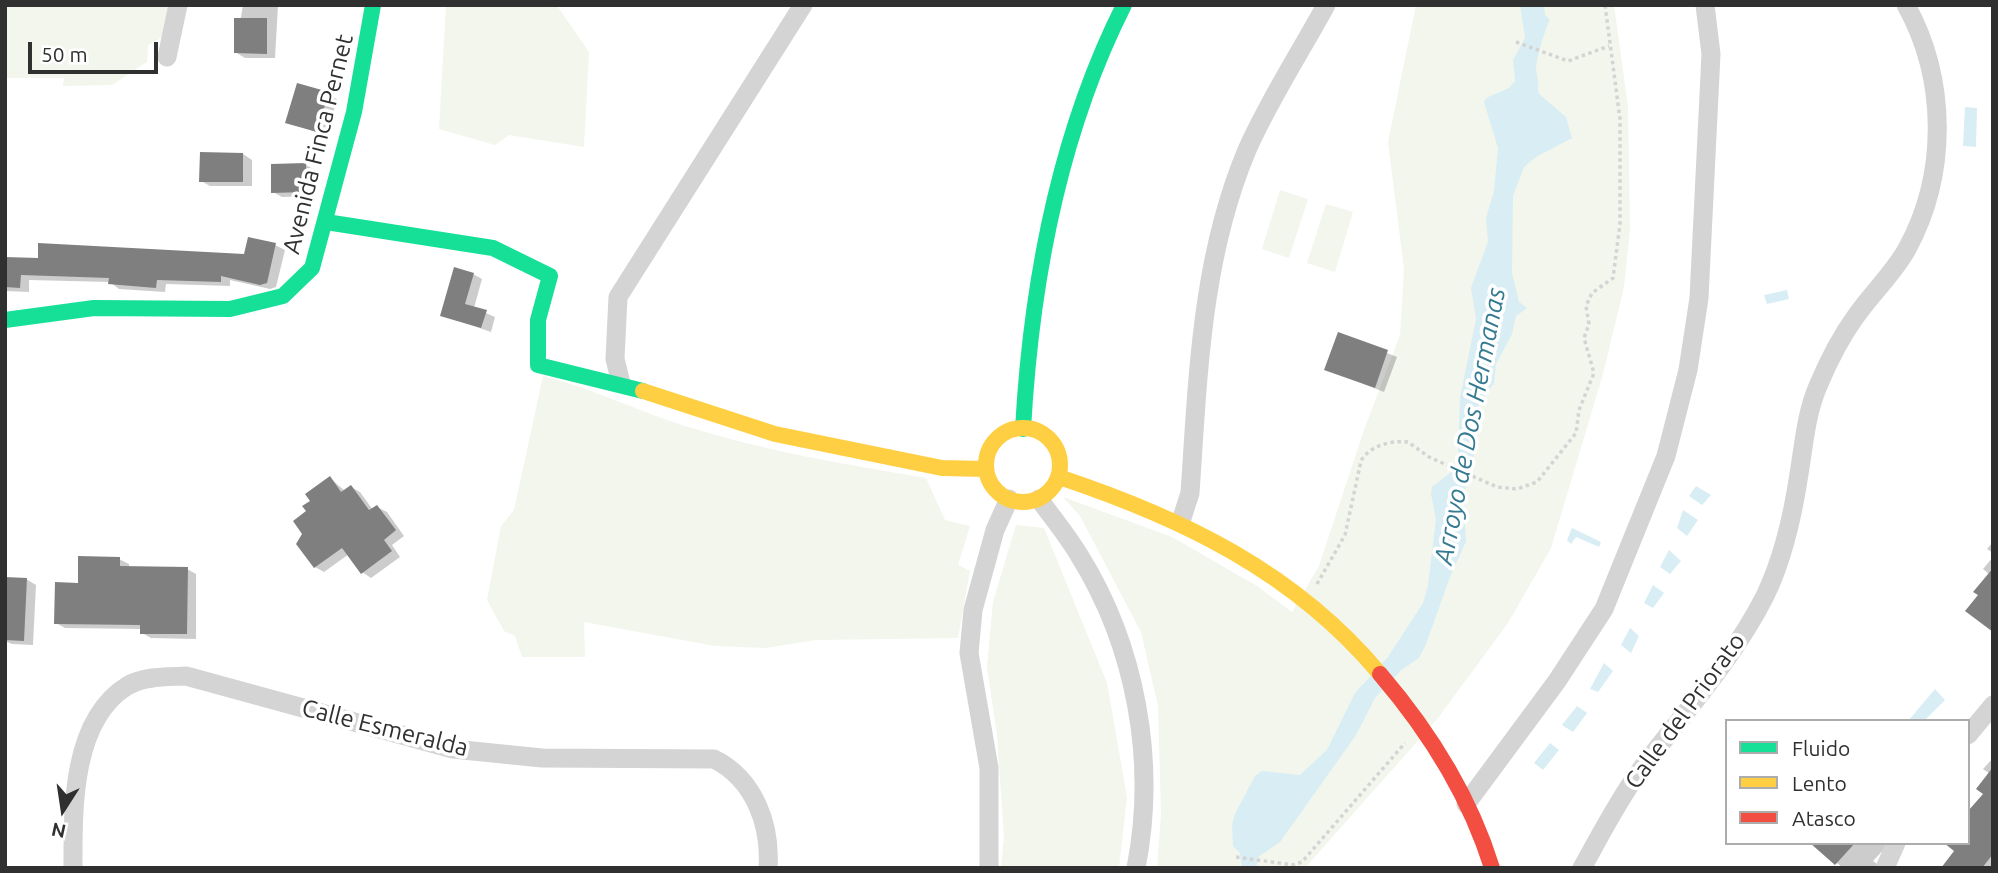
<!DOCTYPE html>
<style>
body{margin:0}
#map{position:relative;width:1998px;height:873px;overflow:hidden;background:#fff;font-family:Ubuntu,sans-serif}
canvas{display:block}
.frame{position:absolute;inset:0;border:7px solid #303030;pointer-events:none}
.legend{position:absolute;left:1725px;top:719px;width:245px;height:126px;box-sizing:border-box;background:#fff;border:2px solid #acacac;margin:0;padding:9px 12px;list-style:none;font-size:21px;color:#303030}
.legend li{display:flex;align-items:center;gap:14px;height:35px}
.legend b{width:35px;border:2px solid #acacac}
.north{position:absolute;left:28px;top:775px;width:70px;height:70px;-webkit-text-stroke:5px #fff;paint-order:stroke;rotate:192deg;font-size:19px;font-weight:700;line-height:28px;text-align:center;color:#303030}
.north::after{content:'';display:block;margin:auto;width:24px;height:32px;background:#303030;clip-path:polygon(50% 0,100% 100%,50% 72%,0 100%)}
.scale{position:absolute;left:28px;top:42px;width:130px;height:32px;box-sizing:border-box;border:4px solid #303030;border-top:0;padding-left:9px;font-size:21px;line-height:24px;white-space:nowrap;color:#303030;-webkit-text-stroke:5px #fff;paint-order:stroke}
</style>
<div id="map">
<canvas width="1998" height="873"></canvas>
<div class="frame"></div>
<ul class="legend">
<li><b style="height:9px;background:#16e098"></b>Fluido</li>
<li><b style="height:9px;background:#ffcf43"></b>Lento</li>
<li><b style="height:9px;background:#f24e42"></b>Atasco</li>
</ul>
<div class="north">N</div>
<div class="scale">50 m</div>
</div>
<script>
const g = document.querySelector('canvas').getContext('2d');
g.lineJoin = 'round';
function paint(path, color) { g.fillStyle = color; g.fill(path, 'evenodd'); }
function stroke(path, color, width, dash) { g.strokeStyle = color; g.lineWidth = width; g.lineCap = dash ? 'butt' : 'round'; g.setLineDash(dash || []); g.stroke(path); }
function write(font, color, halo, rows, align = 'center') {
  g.font = font + ' Ubuntu,sans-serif'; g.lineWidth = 7; g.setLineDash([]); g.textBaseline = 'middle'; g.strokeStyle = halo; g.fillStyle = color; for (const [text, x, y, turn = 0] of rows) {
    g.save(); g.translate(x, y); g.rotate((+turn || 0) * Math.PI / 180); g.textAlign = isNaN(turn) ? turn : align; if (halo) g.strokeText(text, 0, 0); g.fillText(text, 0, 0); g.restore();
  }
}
const green = new Path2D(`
 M5,5H172L165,36L148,45L147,62L112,85L63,86L64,78H5Z
 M446,5L558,7L589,52L584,147L509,135L495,145L439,129Z
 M1416,5H1614L1628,107L1630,229L1624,287L1603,374L1551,548L1508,623L1438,718L1305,868H1157L1161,815L1158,706L1141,632L1080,516L1063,497L1172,537L1257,586L1292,612L1319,566L1364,430L1400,335L1404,269L1388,142Z
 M1280,190L1308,199L1289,258L1262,249Z
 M1326,204L1353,212L1335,272L1307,263Z
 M543,376C592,388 637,411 685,426C764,451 844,464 926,478L945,520L970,526L958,565L970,571L958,638L816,640L765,648L715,646L584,622L585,657H522L515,636L504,631L487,600L501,526L514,510Z
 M1016,525L1044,528L1107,683L1127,797L1119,868H1001L1004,837L997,735L987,667L993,602Z`);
const water = new Path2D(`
 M1520,5H1544L1545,15L1550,20C1546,25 1535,63 1536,70C1538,78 1539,83 1538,93L1566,117L1572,138L1536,157L1524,167L1513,196L1512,273L1519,302L1527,308L1516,316L1512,334L1496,364L1494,383L1479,404L1472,449L1474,456L1466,480L1464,513L1466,541L1450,577L1426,644L1419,658L1401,670L1375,698L1356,735L1280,842L1258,857L1256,868H1242L1240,853L1233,846L1232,825L1235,814L1255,776L1262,771L1300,775L1327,750L1355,693L1388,657L1423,603L1428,586L1436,519L1431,494L1432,487L1450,473L1458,456L1460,398L1476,319L1471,288L1488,242L1486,218L1494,191L1498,148L1484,102L1486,98L1509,88L1515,81L1513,60L1525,38Z
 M1965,107L1977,108L1976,147L1963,146Z
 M1787,290L1789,299L1767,304L1764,295Z
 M1696,486L1711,495L1702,505L1689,496Z
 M1683,510L1698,520L1687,536L1677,528Z
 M1572,528L1601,542L1599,547L1576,537L1571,544L1567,540Z
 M1669,550L1681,561L1670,574L1660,567Z
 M1653,585L1664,593L1653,608L1644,603Z
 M1630,628L1639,636L1631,653L1621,645Z
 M1604,663L1613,671L1598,692L1590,689Z
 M1935,689L1945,700L1924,721H1908Z
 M1577,706L1587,713L1573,732L1562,725Z
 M1550,743L1559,750L1543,770L1534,763Z`);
const shadow = new Path2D(`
 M243,5H278L275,58H245L235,52Z
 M328,94L337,99L327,136L287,122Z
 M243,154L252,160V186H210L201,181Z
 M306,165L315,170L316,196L282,197L273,192Z
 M275,245L285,250L276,287L270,289L230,280V286L166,284L165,292L119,289L110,282L29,280V292L5,291V259L245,256Z
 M473,274L482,279L474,308L495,317L491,332L442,315Z
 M1339,334L1397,357L1384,392L1326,369Z
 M330,478L345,491L351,487L360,492L373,510L377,507L387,512L404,536L392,545L400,557L371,578L362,572L349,554L324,572L315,567L305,534L312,501Z
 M1993,542V553L1987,549Z
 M1993,557V630L1980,594L1990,575L1983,569Z
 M119,559L129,564V568L187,569L196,574V639L151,638L142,633V629L65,628L56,623L79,585Z
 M5,578L26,579L36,585L33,645L12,644L5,641Z
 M1993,758V868H1946L1968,843L1990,774L1983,769Z
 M1813,843H1883L1886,847L1873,861L1877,864L1874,868H1843Z`);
const building = new Path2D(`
 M234,18H267V54L234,53Z
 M297,83L329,92L317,132L285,123Z
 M200,152L243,153V182H199Z
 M306,163L307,192L271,193V164Z
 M248,237L276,243L267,283L260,285L221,276V282L157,280L156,288L108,284L109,278L21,275L20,288L5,287V257L38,258V243L244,254Z
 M454,267L474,273L465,304L487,310L481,328L440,316Z
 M1338,332L1388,350L1375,388L1324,370Z
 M330,476L341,492L351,485L369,510L377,505L396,530L384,540L392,551L361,574L342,548L314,568L296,544L302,534L293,521L306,511L302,506L310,501L305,494Z
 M78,556L120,557V566L188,567L187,634H140V625L54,624L55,582L78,583Z
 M1993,568V632L1965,611L1978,595L1973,592Z
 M5,577L27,578L24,641L5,640Z
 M1993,767V854L1982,868H1941L1954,851L1944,843H1968V811L1983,794L1976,789Z
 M1810,843H1855L1835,865Z`);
const path = new Path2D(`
 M1516,42L1568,61L1609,46
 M1317,584L1345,535L1361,461C1369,446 1391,440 1408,442L1429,457L1497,487L1517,489L1537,482L1576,433L1579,410L1594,373L1584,338L1589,324L1586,306L1592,293L1613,278L1620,224V119L1605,5
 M1236,857L1293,865L1302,862L1405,743`);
const street = new Path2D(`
 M167,57L178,5
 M621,383L615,359L618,297L803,5
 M1039,499C1052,517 1067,535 1079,555C1136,646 1157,762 1136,868
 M1181,521L1190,493C1198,377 1201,259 1247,150C1269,100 1300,53 1326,5
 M1968,735L1993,705
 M1466,804L1557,681L1604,609L1666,456L1688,370L1699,298L1711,54L1705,5
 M73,868C73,810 71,721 127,686C144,676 166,677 186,676L453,749L542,758L714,759C754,779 771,824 768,868
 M989,868V768L969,653L973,610L995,530L1009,499
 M1582,868C1600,836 1617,802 1639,772C1682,715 1732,661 1765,596C1783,559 1793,514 1799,474C1804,444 1806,414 1818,386C1828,362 1840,338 1856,316C1872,293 1893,274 1907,249C1948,174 1947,79 1906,5
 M1885,868L1896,843`);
const fast = new Path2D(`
 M326,222L493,248L550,276L538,320V365L643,391
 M5,320L94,308L230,309L283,296L312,268L354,112L373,5
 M1023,429C1031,284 1058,136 1124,5`);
const slow = new Path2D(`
 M643,391L775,434L942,468L986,469
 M986 465a37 37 0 1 1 74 0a37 37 0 1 1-74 0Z
 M1059,477C1182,518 1295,572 1380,674`);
const jam = new Path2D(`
 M1380,674C1428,730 1470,797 1492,868`);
const streetNames = [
 ["Avenida Finca Pernet",318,144,-76],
 ["Calle del Priorato",1685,711,-54],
 ["Calle Esmeralda",385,728,14]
];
const waterNames = [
 ["Arroyo de Dos Hermanas",1470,426,-79]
];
paint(green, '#f2f6ec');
paint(water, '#d8edf4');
paint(shadow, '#0003');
paint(building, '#7f7f7f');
stroke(path, '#d4d4d4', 3.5, [3.5, 3.5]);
stroke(street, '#d4d4d4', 19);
stroke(fast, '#16e098', 16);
stroke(slow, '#ffcf43', 16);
stroke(jam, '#f24e42', 16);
write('24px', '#303030', '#fff', streetNames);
write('italic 26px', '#357b92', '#fff', waterNames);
</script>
